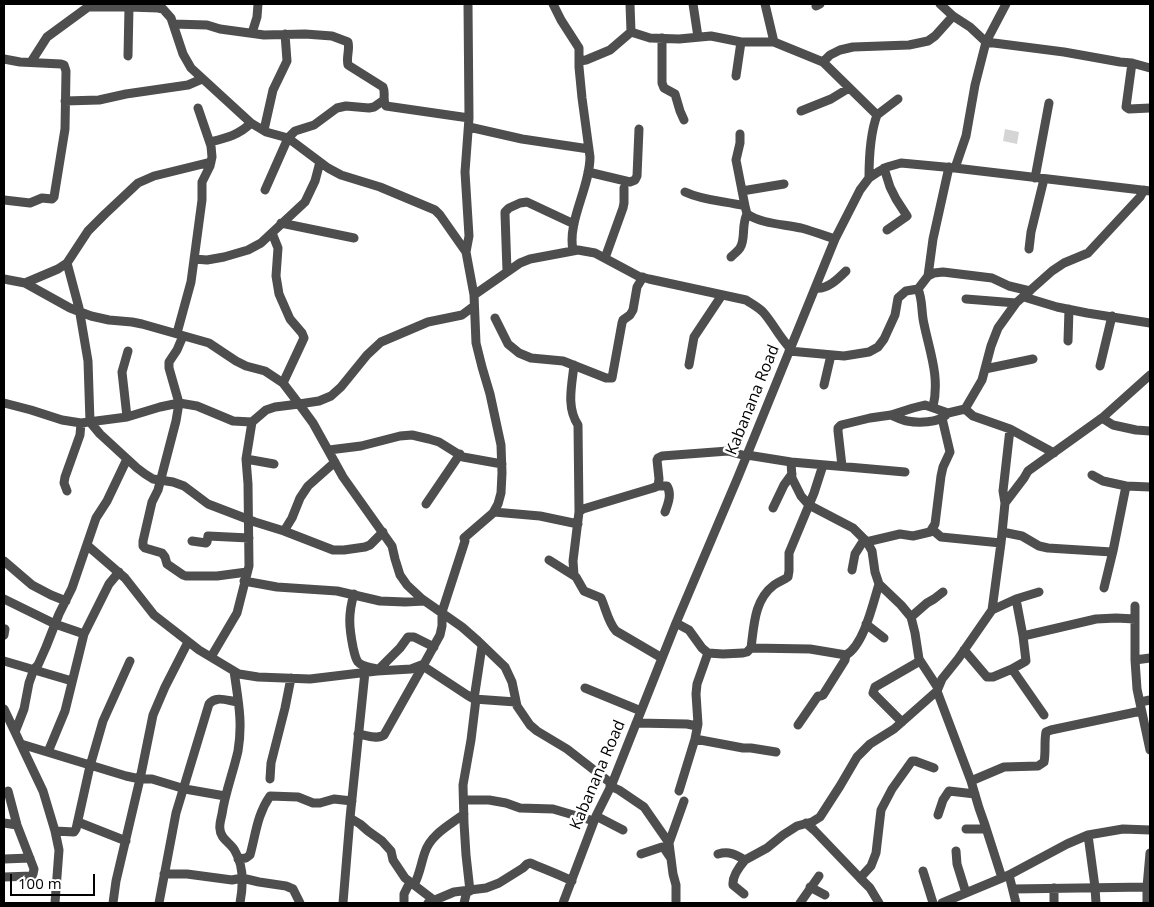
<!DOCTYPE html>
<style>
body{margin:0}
#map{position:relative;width:1154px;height:907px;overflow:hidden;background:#fff;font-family:"Open Sans",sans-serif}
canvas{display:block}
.frame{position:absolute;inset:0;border:5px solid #000;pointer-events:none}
.scale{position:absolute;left:10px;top:874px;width:85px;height:22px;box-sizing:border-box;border:2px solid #000;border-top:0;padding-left:6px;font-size:15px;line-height:18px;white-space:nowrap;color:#000;-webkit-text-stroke:4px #fff;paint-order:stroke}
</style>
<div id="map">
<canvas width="1154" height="907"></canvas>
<div class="frame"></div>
<div class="scale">100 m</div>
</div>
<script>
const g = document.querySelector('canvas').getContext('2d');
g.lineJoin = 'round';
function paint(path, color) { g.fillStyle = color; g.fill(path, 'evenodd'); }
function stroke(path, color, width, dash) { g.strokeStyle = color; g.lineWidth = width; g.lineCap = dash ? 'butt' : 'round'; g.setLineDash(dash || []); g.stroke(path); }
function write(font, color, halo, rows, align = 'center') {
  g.font = font + ' "Open Sans",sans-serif'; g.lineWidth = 5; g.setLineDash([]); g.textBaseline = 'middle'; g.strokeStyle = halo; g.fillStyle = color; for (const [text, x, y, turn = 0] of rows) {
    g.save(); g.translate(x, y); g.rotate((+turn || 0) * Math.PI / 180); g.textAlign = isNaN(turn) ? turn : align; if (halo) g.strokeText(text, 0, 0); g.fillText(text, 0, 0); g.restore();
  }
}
const green = new Path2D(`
 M1005,129L1019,132L1017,144L1003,141Z`);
const minor = new Path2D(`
 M553,4L561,20L579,48V67L582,98L590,157C590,187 567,222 573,250
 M630,4L631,32
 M693,4L698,37
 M765,4L774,42
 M940,4L953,16L970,27L986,42L1064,52L1120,62L1132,63L1150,68
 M816,6L820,4
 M173,24L207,25L220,29L264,35L305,34L332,36L348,42C350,50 346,57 348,65L383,87C386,93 382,100 386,106L469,118
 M631,32L650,38L679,39L711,36L741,42H774L823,62L877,115C870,134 869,158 869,178
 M252,33L257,17L258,4
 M662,38V83L664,88L675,94L680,111L684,120
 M128,56L129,7
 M4,59L20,62L61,64L64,65L66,71L65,129L54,197L52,199L42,198L30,203L4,200
 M580,61L586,60L610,50L631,32
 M31,62L47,37L88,7H129L158,8L163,9L171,18L183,54L191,68L251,123L266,132L288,138L328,168L341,175L380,187L435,210L440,215L466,252
 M823,62L830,55L840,50L853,47L909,45L928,41L935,36L953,16
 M1132,63L1126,107L1129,109L1150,108
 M736,76L741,42
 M65,101L99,100L126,94L188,85L202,79
 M801,111L831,99L849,88
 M877,115L898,99
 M469,127L522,139L589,149
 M264,130L273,90L287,61L285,34
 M740,134V143L736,160L745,206L747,214C762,224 783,224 801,228C812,231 823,235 835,239
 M210,142C226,138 239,135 251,123
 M884,168L890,187L896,199L907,216L887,230
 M955,168L966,136L975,85L986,42L1006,4
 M588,172L630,182L635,180L637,176L639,129
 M1035,178L1049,103
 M265,190L288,138L295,131L314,125L337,108L346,106L369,108L374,107L384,100
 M742,191L784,184
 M685,192C704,201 725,201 745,206
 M281,223L354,238
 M272,233L278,248L276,276L279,294L290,319L302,333L304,338L283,383
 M1029,249L1031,232L1044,179
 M731,257C734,254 738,251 740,248C746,239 741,226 747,214
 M605,258L623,208L624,203V188
 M194,259L207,260L224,257L248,250L261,243L305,202L315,181L320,162
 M67,263L79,308L88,361L90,422L100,434L137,468L145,474L153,479L173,482L184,486L208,504L255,522L284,531L333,550H344L365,547L370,545L383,532
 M507,271L505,214V212L509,208L520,203L527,202L574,224
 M928,276L933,239L949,167
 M4,279L25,283L70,308L91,316L109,320L132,322L142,324L209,343L236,361L246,366L265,371L283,383L299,404L319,401L331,396L341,387L367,355L381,342L428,322L462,315L474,306
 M25,283L58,269L67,263L88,231L105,214L138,183L154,176L211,162
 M815,288C827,290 838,279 846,271
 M474,295L520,263L530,259L578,250L595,253L638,276L649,279L746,300C752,304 758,307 763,312C773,323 779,337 790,348
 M1024,297L1057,307L1087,313L1150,323
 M966,299L1016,303
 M495,318L508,344L519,353L531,358L563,361L606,378H612L622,323L623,320L630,315L633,310L637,287L643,277
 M177,333L191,282L202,200V182L210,166L212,157L211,146L198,108
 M183,336L177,350L169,362V368L179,403L176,421L158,490L152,502L143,541V546L145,548L162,553L165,557L167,564L183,575L186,576H217L247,572
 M1068,341L1069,309
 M789,351L844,356L869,352L878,347L884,339L895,315L898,298L906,291L918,289
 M689,365L694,337L722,295
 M1100,366L1112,316
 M985,369L1033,359
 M824,385L831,355
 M4,403L31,410L62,420L81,423L127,417L160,407L179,403L197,406L233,421L252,422
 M933,407C940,377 930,353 924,324C921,312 923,300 918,289L928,276L934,273L943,272L992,278L1009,286L1030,291
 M891,415C896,417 902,420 907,421C918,423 938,423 946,415
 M127,417L122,372L128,351
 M1102,418L1113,425L1136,430L1150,431
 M1010,429L1054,453
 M329,450L361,446L400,436L412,435L429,439L439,442L463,457L502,464
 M747,455L791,462L905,472
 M246,459L274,464
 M791,462L792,478L801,496L809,505L853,528L867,542L872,551L875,572L879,584L901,605L911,617L915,633L919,659L938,688
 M842,466L838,431V428L841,425L870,418L891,415L913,408L925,405L948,413L965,409
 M1092,475L1103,481L1126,486
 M658,486L659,479L657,460L658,458L662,456L728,451L746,456
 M67,491L64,483L65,477L80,435L81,423
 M1005,503L1003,491L1010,429L973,416L965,409L982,380L991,346L998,328L1016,303L1052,271L1064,263L1088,253L1140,197L1144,190
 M426,504L460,454
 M773,508L784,485L792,474
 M494,512L540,516L578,524
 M579,512L583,509L653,488L658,486H667C672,494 668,504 665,512
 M933,527L934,531L941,537L1001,543
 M284,531L292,518L300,498L308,486L335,462
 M1002,532L1022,536L1039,546L1048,548L1112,552
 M192,541L206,543L207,542L208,536L249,538
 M88,546L125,578L154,615L199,650L239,674L258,677L310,679L377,671L411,669L424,664L440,635L442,626V612L465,541L464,538L493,513L498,504L501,493L502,473L501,445L490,394L482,367L476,343L474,295L466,252L469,236L465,172L469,118L468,4
 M549,560L576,577L584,591L601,598C606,609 608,622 616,631L662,658
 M4,561L32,585L51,595L66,601
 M852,570L855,554L862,543L900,534L913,536L930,532L935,524L941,476L943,467L950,452L942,418
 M574,575L573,561L579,512L578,425C566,407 572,385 574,365
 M244,581L277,587L337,591L380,601L405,602L425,601
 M1104,588L1113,551L1126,486L1150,487
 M354,594C348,614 349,627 353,647C354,651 355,658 358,662C362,667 371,667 377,669
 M4,599L55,624L84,634
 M1135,606V660L1137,689L1150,750
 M992,610L1016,599L1039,592
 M911,617L927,603L934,599L943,592
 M676,623L689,630L702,648L708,653L723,654L743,653L747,652L751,648L810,649L846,655C864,645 873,603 879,584
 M866,624L884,638
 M4,635L5,629
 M1023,636L1096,619L1116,618L1135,619
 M751,648C754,626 754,600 774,585C778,582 784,580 788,577L789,571V553L814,493L823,465
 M964,650L987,677H993L1012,669L1044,715
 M211,657L237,613L249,566L248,484L246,459L252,422L266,410L275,407L299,404L313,423L343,477L392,546L395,559L400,575L407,585L422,599L462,627L478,641L505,667L512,682L517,706L530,725L537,731L567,749L612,784
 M1135,660L1150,658
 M4,661L72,681
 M423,666L467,695L474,699L516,702
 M1012,669L1026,661L1023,636L1016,599
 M234,671C238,700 243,722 238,751C233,773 225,793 222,814C221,819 219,825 220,829C220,839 231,843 235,851C244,866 243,887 240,903
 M377,671L400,648L408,637H414L434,647
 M585,688L641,711
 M937,691L971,781L979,808L985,825L1002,878
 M474,699L482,646
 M1140,702L1150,700
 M4,709L43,791L55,831L59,850L55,903
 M902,722L873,693L875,687L920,661
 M636,723L687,724L697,726
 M798,725L818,696H821L823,695L845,660L846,655
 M15,732L24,709L29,683L34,669L38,665L46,647L59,614L72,588L96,518L107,501L127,459
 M358,734C367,735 377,740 384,735L424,664
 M695,739L743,748H751L776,752
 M21,744L126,776L140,779H152L185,789L225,796
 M48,752L65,711L84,634L109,584L119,572
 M270,779L271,763L285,708L291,678
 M971,781L1004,767L1038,766L1044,762C1046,752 1044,742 1046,732L1051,730L1141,711
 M610,786L619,790L644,807L669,843L673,874L676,885V903
 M679,791L695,739L698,724L696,694L697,684L708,653
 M464,800H489L506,803L520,808L553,809L594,821
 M938,815L943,800L949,791L975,794
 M596,816L623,830
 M350,818L360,824L368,831L382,841L391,851L393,860L405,878L435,901
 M78,822L126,841
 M4,823L17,825
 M806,823L814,830L860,878
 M966,829H986
 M55,831L74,832L76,829L90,766L103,721L130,661
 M1088,835L1095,887L1096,903
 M669,843L684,801
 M956,851L957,864L966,893
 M641,854L662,847L664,848L670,857
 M718,854C729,851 735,854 745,860L767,848L783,835L797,826L812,822L820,817L840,786L857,757L870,744L894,729L937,691L942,679L958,659L992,610L1001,543L1005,503L1024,478L1028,471L1102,418L1150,375
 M4,859L30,858
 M238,859L246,858L250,855C256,833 257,815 270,796L298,797L313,803H320L334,799L352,801
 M923,871L933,903
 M164,874H187L232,880L242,878L259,882L286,886L293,889L300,903
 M1009,875L1016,903
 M4,877L32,876L33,874L34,869L17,825L8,791
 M414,885C420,874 421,863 425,852C431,834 450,825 464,814
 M810,887L825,895
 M1054,888V903
 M1013,889L1147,887
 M470,891L466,855L464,823L463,785L471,740L476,699
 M744,894L733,885C732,876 739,867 745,860
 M113,903L116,881L140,779L153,715L165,687L188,642
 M159,903L176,813L209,704C216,695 228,701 238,702
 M343,903L350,818L365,672
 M404,903V894L410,882
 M428,903L454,892L486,888L499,883L523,868L527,864L530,863C544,869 558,874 572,881
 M464,903L467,891
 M563,903L596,816L612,784L676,623L738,477L835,239L860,190L869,178L878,172L887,167L901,163L955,168L1150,191
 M800,903L819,876
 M879,903L870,888L860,878L871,866L876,853L881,810L892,789L912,761H915L934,768
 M942,903L1009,875L1067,844L1088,835L1123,829L1150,830
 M1147,903V887L1150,853`);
const streetNames = [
 ["Kabanana Road",753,400,-68],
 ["Kabanana Road",598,775,-67]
];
paint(green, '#d5d5d5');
stroke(minor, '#4e4e4e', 9);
write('16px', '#000', '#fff', streetNames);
</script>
